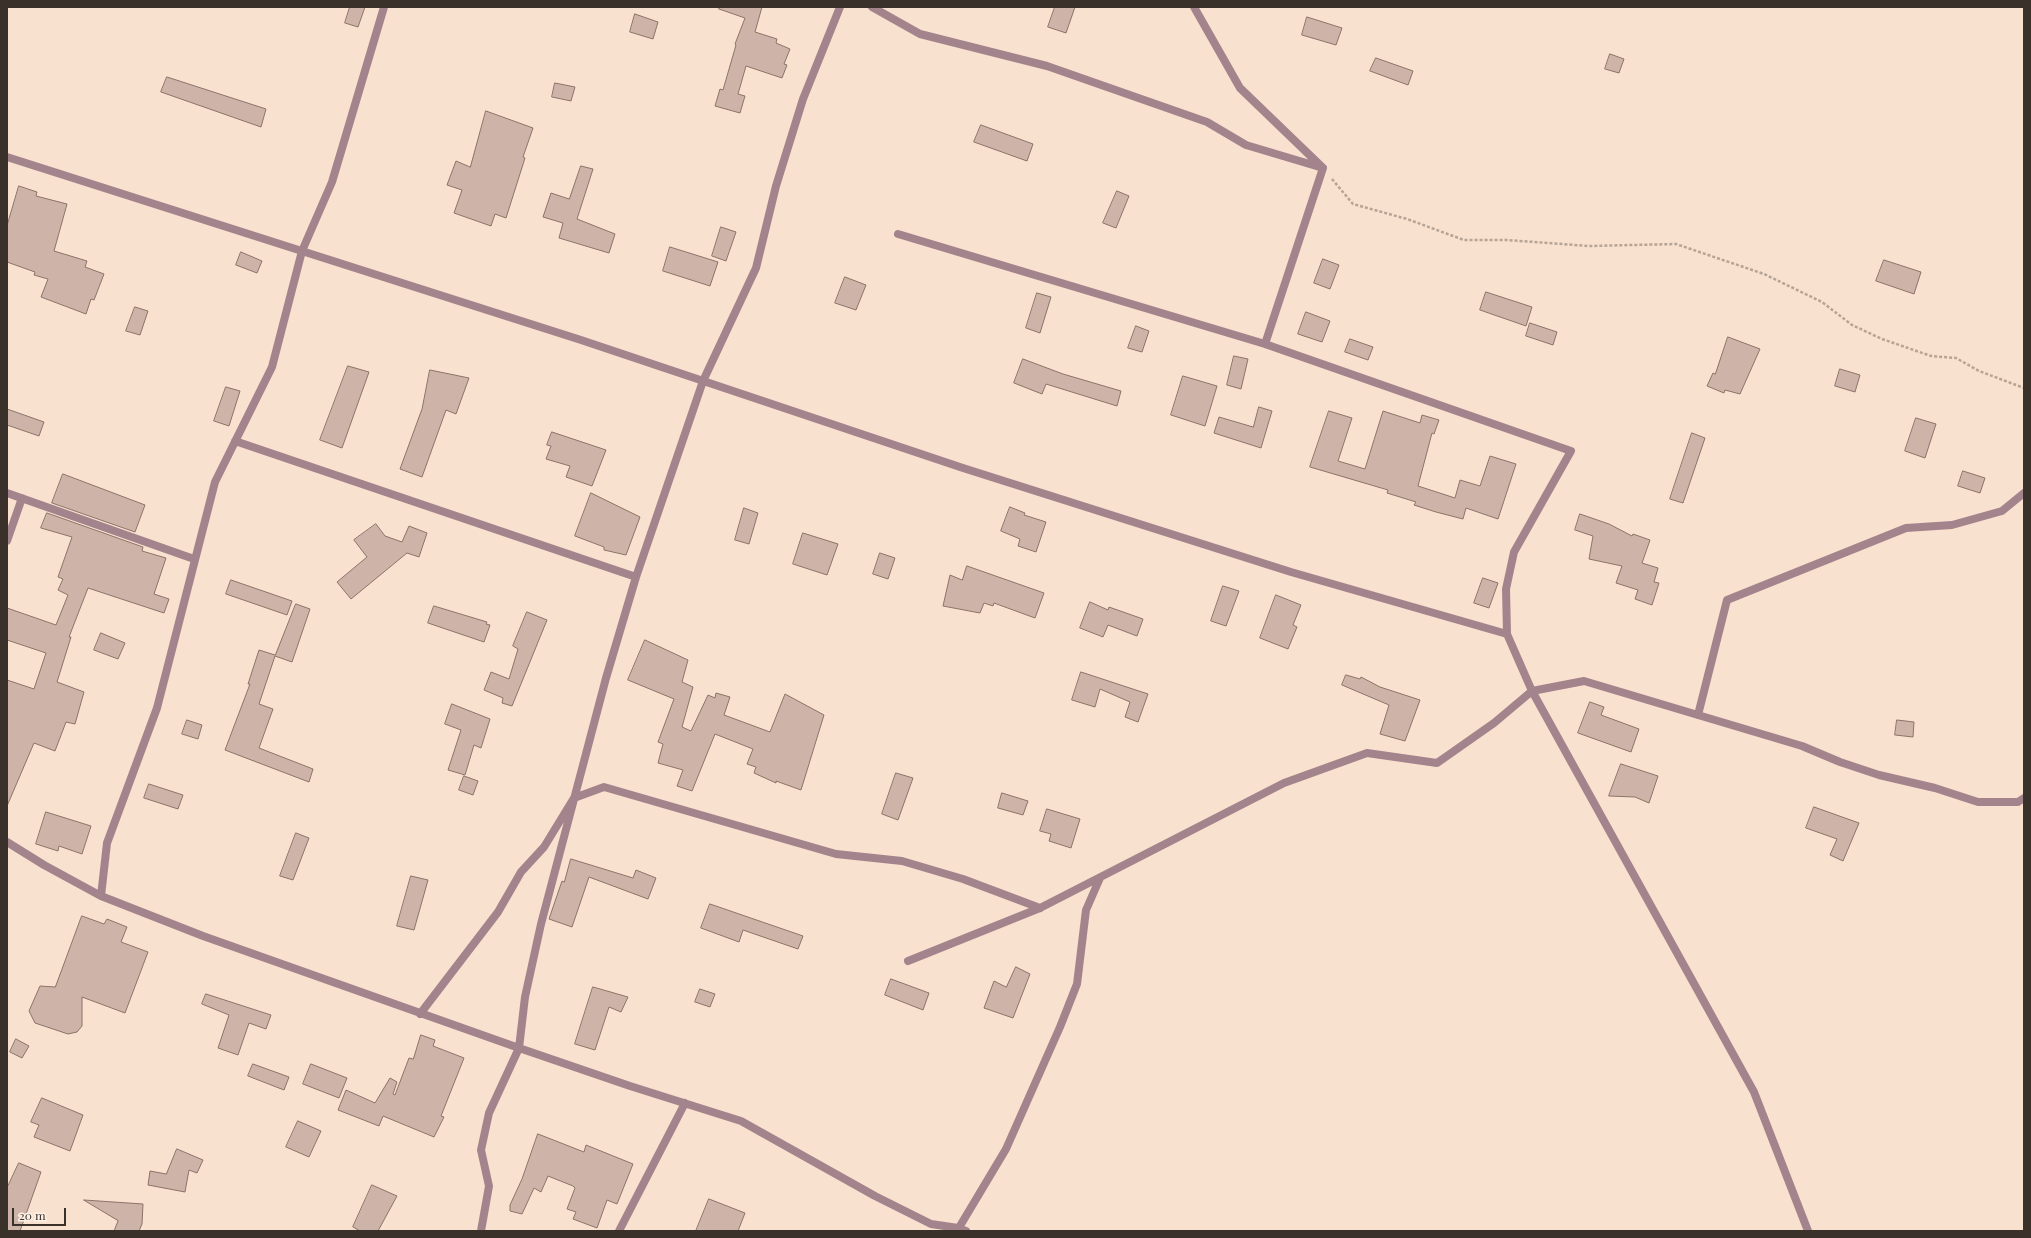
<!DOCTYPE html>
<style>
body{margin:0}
#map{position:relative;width:2031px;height:1238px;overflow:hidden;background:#f8e1cf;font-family:"Playfair Display",serif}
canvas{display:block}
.frame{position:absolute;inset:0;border:8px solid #3a312a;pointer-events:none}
.scale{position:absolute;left:12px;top:1208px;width:54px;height:18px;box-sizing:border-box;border:2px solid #3a312a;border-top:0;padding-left:5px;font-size:12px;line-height:14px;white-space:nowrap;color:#3a312a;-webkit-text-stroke:3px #fef0e5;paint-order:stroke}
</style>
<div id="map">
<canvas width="2031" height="1238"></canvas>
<div class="frame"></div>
<div class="scale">20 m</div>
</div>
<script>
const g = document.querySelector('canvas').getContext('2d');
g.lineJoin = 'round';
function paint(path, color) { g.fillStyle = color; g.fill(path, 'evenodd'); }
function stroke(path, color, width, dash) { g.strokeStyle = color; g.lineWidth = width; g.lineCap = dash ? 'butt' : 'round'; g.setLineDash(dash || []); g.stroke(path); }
const building = new Path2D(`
 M350,7H365L358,27L345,23Z
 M719,7H762L755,32L777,39L776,43L790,49L784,64L787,65L782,78L746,66L738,94L745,96L740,113L715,106L720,89L723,90L736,45L735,44L745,18L719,9Z
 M1055,7H1075L1066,33L1048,27Z
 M635,14L658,22L653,39L630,32Z
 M1307,17L1342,28L1336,45L1302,35Z
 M1610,54L1624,59L1619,73L1605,69Z
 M1376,58L1413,71L1408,85L1370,71Z
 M167,77L266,109L261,127L161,92Z
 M555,83L575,87L571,101L552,97Z
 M486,111L533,128L523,157L525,158L506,218L495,214L491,226L454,213L462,190L447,185L456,161L470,167Z
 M981,125L1033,144L1027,161L974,142Z
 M581,166L593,169L577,219L615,234L609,253L559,238L563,223L543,217L551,193L569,199Z
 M19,186L37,192L36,196L67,204L54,251L87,261L85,267L104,274L94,300L91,299L86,314L41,297L48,279L34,275L35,272L7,262V226Z
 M1117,191L1129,196L1116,228L1103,223Z
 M721,227L736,232L726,261L712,256Z
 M670,247L718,262L710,286L663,271Z
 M241,252L262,261L257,273L236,265Z
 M1323,259L1339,265L1330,289L1314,283Z
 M1884,260L1921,272L1914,294L1876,281Z
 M845,277L866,285L856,310L835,303Z
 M1486,292L1532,307L1526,326L1480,310Z
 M1037,293L1051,297L1040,333L1026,328Z
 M135,307L148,311L140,335L126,331Z
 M1306,312L1330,321L1322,342L1298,334Z
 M1530,323L1557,332L1553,345L1526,336Z
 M1136,326L1149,331L1142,352L1128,348Z
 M1728,337L1760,349L1740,394L1725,390L1724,393L1707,386L1713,373L1715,374Z
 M1350,339L1373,347L1368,360L1345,352Z
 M1234,356L1248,359L1241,389L1227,385Z
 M1023,359L1063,374L1121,391L1117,406L1046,384L1042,394L1014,383Z
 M348,366L369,372L342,448L320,440Z
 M1840,369L1860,375L1855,392L1835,386Z
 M430,370L469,378L456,414L446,410L422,477L400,469L422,409Z
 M1183,376L1217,386L1205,426L1171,415Z
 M226,387L240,391L229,426L214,421Z
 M1259,407L1272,411L1261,448L1214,433L1219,417L1253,427Z
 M7,409L44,422L39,436L7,425Z
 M1329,411L1352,418L1338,461L1365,469L1383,411L1420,423L1422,415L1439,420L1434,434L1432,433L1418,486L1455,498L1460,480L1480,486L1490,456L1516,464L1498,519L1466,508L1463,519L1436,512L1414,505L1416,502L1387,493L1388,490L1310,467Z
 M1916,418L1936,424L1925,458L1905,451Z
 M552,432L606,450L592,486L566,477L570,466L546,459L551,446L547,445Z
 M1692,433L1705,438L1683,503L1670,499Z
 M1963,471L1985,478L1980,493L1958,486Z
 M63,474L145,505L135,532L52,503Z
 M591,493L640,517L626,555L604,550V547L575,536Z
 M1010,507L1025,513L1024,515L1046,522L1036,552L1018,546L1020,539L1001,531Z
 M744,508L758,513L749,544L735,540Z
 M47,513L143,547L142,551L166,558L154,594L169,599L164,613L88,588L69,637H71L57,682L84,692L75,724L66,722L55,751L34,743L7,806V680L34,689L46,653L7,640V608L56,625L68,595L58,590L63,579L58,577L72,537L41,528Z
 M1580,514L1609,524L1632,536L1633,534L1650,540L1642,563L1658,568L1654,582L1659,583L1652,605L1635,599L1638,590L1616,583L1622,566L1589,559L1593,536L1575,530Z
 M376,524L385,536L402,542L409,526L427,533L419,557L407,553L351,599L337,582L367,557L354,540Z
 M803,533L838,544L827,575L793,564Z
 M880,553L895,558L888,579L873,574Z
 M967,566L1044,593L1035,618L994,603L993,606L984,603L980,613L943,606L950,575L962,580Z
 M1483,578L1498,583L1489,608L1474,603Z
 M231,580L292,601L287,615L226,594Z
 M1223,586L1239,591L1226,626L1211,621Z
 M1276,595L1301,605L1293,625L1297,627L1288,649L1260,638Z
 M1090,602L1108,610L1109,607L1143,619L1137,636L1108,625L1103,637L1080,628Z
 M296,604L310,609L292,662L275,656L259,704L273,709L259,748L313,769L309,782L225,750L250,684H248L259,650L275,655Z
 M434,606L487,622L486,624L490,625L484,642L428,623Z
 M527,612L547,620L512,706L502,703L503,698L484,690L491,672L509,679L518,649L513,646Z
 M101,633L125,643L118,659L94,650Z
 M645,640L688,660L682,682L693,687L682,727L691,731L708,695L715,698L716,693L730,697L724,715L770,732L785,694L824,715L801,790L776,781V783L754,773L756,767L747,764L753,749L715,734L692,791L677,786L683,770L658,763L663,744L658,742L674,699L628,680Z
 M1081,672L1148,694L1138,722L1125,717L1130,702L1100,689L1095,707L1072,700Z
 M1346,675L1360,679L1361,677L1380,687L1420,700L1405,741L1380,734L1389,705L1342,685Z
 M1590,702L1604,707L1601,715L1639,729L1631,752L1578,733Z
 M452,704L490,719L481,748L474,745L465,775L448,770L461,730L445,724Z
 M187,720L202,725L198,739L182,734Z
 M1897,720L1914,722L1913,737L1895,735Z
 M1621,764L1658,776L1649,803L1635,797L1609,796Z
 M896,773L913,778L898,820L882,814Z
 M464,776L478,781L473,795L459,790Z
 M149,784L183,795L178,809L144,798Z
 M1002,793L1028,801L1023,815L998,808Z
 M1814,807L1859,823L1843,861L1830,855L1837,839L1806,828Z
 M1047,809L1080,819L1071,848L1049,841L1051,834L1040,831Z
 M46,812L91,826L82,854L59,846L58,851L36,844Z
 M296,833L309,838L293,880L280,876Z
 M571,859L633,878L636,870L656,878L648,899L589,877L572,927L549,919L562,881L564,882Z
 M411,876L428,880L414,930L397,926Z
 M710,904L803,936L798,949L743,930L739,942L701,928Z
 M82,916L104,924L107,919L127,927L121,942L148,952L125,1013L82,997V1026L77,1032L68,1034L35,1023L29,1011L40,986L55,987Z
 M1016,967L1030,974L1013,1018L984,1008L994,981L1006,987Z
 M891,979L929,993L923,1010L885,995Z
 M593,987L628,997L621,1012L609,1007L595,1050L575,1044Z
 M700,989L715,994L710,1007L695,1002Z
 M206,994L271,1015L266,1029L249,1023L238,1055L218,1048L229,1015L202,1004Z
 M421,1035L435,1040L433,1046L464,1058L441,1116L444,1117L434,1137L383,1116L379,1126L338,1110L346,1090L375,1103L390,1078L397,1082L393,1094L395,1095L409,1058L413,1059Z
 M16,1039L29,1046L22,1058L10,1052Z
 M253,1064L289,1077L284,1090L248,1076Z
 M311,1064L347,1078L339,1098L303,1084Z
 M42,1098L83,1115L70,1151L34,1137L39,1125L31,1122Z
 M298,1121L321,1131L309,1157L286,1147Z
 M538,1134L584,1152L586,1145L633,1164L617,1204L607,1200L597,1228L573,1219L576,1212L567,1209L575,1188L573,1186L548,1176L541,1192L534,1188L522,1214L510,1211V1205L522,1179Z
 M177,1149L203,1160L197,1173L189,1170L185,1192L148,1185L150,1171L166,1174Z
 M19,1163L41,1172L20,1231H7V1188Z
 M372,1185L397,1196L378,1231H360L353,1227Z
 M709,1199L745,1213L738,1231H696Z
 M84,1200L143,1204L142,1224L139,1231H114L118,1221Z`);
const path = new Path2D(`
 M1332,179L1353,204L1407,219L1464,240H1507L1589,246L1676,244L1764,274L1822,302L1852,325L1882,339L1931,356L1956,358L1979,371L2024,388`);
const minor = new Path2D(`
 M872,7L920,34L1047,66L1207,122L1246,145L1323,168
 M1194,7L1240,88L1323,168L1265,344
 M7,157L581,340L963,468L1291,572L1507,634
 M898,234L1265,344L1571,451L1514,552L1506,589L1507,634L1532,691L1754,1092L1808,1231
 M235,441L636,577
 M7,493L194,559
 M7,541L22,498
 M1698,715L1727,600L1906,528L1952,525L2002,511L2024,493
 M7,842L44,865L101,896L203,936L519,1048L630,1086L741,1121L875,1196L931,1224L958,1228L966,1231
 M101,896L107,843L157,708L215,482L272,367L302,251L332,182L384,7
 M908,961L1040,908L1284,783L1367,753L1437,763L1494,723L1532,691L1584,681L1802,746L1840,762L1879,775L1935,788L1978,802H2018L2024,798
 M420,1014L498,912L521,872L544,847L574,798L604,787L836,854L902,861L963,879L1040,908
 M481,1231L489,1186L481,1150L489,1113L519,1048L525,997L541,924L606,678L636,577L703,381L756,268L776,186L803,99L840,7
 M619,1231L685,1103
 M957,1231L1006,1149L1060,1027L1077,984L1086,910L1100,878`);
paint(building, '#ceb3a8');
stroke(building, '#8b7368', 1);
stroke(path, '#b6a496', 2.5, [3, 2]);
stroke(minor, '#a4848c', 8);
</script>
